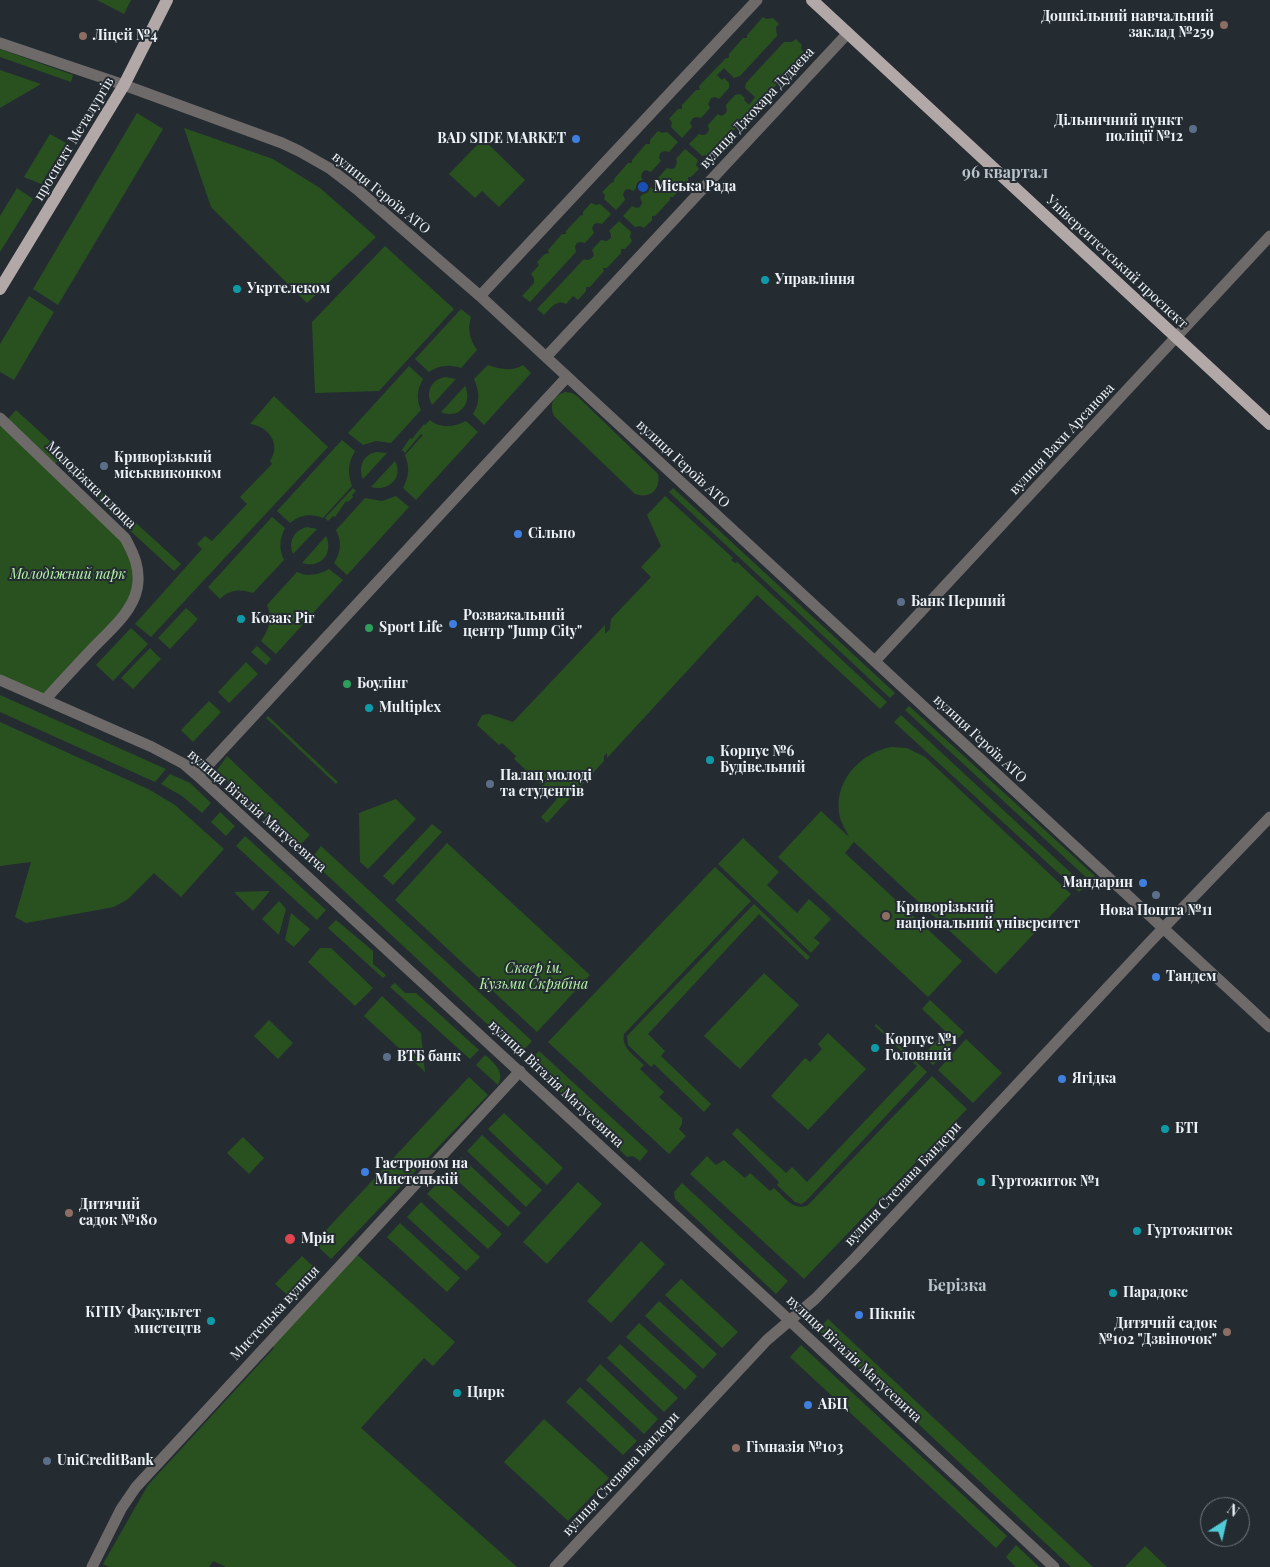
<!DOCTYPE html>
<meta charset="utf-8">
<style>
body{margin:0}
#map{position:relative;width:1270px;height:1567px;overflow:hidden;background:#242c32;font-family:"Playfair Display",serif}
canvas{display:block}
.north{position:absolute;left:1200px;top:1497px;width:50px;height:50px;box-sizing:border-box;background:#242c32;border:1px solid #747b80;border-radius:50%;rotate:35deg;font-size:14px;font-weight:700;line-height:20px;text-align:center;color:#edf2f6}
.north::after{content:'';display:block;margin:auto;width:18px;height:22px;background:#52cbd8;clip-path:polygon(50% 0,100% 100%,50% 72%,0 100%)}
</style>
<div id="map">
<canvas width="1270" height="1567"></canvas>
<div class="north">N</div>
</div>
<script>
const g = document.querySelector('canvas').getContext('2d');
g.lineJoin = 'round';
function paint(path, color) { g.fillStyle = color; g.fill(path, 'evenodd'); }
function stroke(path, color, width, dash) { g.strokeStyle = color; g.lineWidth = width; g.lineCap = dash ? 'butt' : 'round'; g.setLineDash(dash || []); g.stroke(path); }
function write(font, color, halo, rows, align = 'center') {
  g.font = font + ' "Playfair Display",serif'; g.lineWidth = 4; g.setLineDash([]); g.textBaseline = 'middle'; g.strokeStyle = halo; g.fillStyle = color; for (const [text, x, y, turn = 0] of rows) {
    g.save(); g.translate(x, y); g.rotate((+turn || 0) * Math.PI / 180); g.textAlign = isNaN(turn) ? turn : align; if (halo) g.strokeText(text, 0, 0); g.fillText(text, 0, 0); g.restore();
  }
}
const green = new Path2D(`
 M97,0H131L124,14Z
 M763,17L766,19L773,18L779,24L776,27L777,36L740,76L734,78L724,68L717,75L722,80L724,78L729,83V88L719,99L715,97L711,98L708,104L710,108L701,118L697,117L693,118L690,123L692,127L682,138L671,127L672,122L669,119L678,109H682V105L696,90H700L699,86L726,58H729V54L743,38H747V35Z
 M796,39L802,45L801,48L804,54L788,72H785V75L771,91H767V95L741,123H737V127L723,142L719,143L720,146L710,157L706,155L702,156L689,144L699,134C704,136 707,135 709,130L708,125L718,114L721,116L725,114L727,111L726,105L735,95L740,94L745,98L744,100L749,105L755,97L745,88L746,83L784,42H792Z
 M0,49L73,75L71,82L0,57Z
 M0,70L41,84L0,108Z
 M137,113L163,129L58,305L33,289Z
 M184,128L273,159L320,188L376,237L307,303L211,207Z
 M658,131L662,133L667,132L678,142L669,152L665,151L660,153L659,158L661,161L651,172L645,170L642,173L641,177L643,181L633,191L629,189L625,190L623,194L625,200L616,210L604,199L605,195L602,192L611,183L614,182V179L628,163H632V160L646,144H650V140Z
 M50,134L66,143L41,184L24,177Z
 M483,139L525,180L499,207L482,191L475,198L449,174Z
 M685,149L698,160L696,165L699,169L691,177H688V181L673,197H670V200L655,216H652V220L644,228L640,226L635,227L623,216L632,206L636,208L640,207L642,203L640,197L650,187L653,189L657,188L660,184L658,178L667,168L671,169L675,168L677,162L676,159Z
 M17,188L33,199L0,252V216Z
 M591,203L596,205L600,204L611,214L602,224L598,223L594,224L592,228L594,233L585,243L581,242L577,243L575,246L576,252L530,302L522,296L534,283V278L531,274L539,265L537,262L545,254L549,253L548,250L562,234H566V231L580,216L583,215V212Z
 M619,221L631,232L630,237L632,241L625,249H621V253L607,268H603L604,271L590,287H586V291L578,300L573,296L566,304C556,299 551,308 544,315L537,309L584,259L587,260L591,259L594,255L592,250L601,240L607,241L611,238V234L609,231Z
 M385,246L454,309L379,391L315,393L312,322Z
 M29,296L54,312L14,380L0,372V344Z
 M461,309L471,317C467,329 470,340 477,350L461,368C449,364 439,365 429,372L415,359Z
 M488,365C499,369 512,372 523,365L531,373L484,425L473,414C480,403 480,392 474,379Z
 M409,366L423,379C417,389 416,400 421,410L391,443L376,441L363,445L348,433Z
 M445,377L456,379L432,405C425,392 431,380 445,377Z
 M465,386C473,403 459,420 441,412Z
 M565,392L572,393L577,396L658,474C661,490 650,499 635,494L554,416C549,404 553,396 565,392Z
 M274,396L328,447L151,637L135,624L202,549L197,544L205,536L212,541L247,504L240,497L272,464L270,461C282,444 268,426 250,424Z
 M16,410L64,454L55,464L7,420Z
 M0,418L50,465L136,557L134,599L45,700L0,680Z
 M430,420C440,429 455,427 466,421L478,432L416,500L403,488C409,476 410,468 405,455L423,435L421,434L405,453L402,450L410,438L412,439L424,424L425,425Z
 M342,440L355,451C348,463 347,473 352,486L323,518C310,513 300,515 290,523L277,511Z
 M376,452L387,453L363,479C358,467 363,455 376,452Z
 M395,461C404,478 388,492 371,487Z
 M353,488L356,491L352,495L353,497L348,502L346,501L335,517L333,516L328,521L325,518Z
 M673,488L895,693L890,698L669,492Z
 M103,493L181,564L174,571L97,500Z
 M396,496L409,507L347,575L334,563C341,552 342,542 336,530L365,498L382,501Z
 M665,496L733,558L731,560L735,563L737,562L887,702L880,709L757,595L607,758V753L604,756V761L547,823L541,817L557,799L514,759L516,756L502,743L499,745L477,725L482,715L489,714L513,722L605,625V634L610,629L611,619L651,577L641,567L661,546L647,515Z
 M272,517L285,528C279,540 279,549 284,560L253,593C241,589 230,589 220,599L208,587Z
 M307,527L317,529L293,554C288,541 294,530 307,527Z
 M326,536C334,554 320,569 302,563Z
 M329,569L343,580L276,654L261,641C269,629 273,619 267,605L297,572C308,577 319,575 329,569Z
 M186,608L198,619L170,649L158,638Z
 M131,628L148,644L113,681L96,665Z
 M257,646L271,659L266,665L251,652Z
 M150,648L161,659L133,689L121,678Z
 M246,662L258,674L229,703L218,692Z
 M0,695L166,769L155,782L0,712Z
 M209,701L221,712L193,742L181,730Z
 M909,706L1095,876L1090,881L905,710Z
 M901,715L1085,886L1079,892L894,722Z
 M268,716L338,782L336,784L266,718Z
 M0,722L150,790L175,805L224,849L181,897L154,873L128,899L114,907L26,923L15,917L31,862L0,866Z
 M891,747L907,748L925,757L1071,894L996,974L854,842L845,853L962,961L928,997L778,857L821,811L849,837C847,832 844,828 842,823C829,787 857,754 891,747Z
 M227,756L310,835L301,844L298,846L294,844L219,774L217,770Z
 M170,774L190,783L211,803L202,813L182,796L161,784Z
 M396,799L416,819L368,869L360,862L359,813Z
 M220,812L235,826L226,836L211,822Z
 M432,824L442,832L393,885L383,876Z
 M245,836L326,910L317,920L236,846Z
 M743,838L779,872L767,885L797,913L809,899L831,919L814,938L820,943L811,953L718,864Z
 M447,843L590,975L537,1032L395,900Z
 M321,846L532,1041L523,1051L519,1052L516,1051L314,863L311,859Z
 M715,867L751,901L624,1034C621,1048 634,1055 644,1065L640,1069L664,1092L659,1097L682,1118V1124L679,1129L686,1136L669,1154L548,1042Z
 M270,891L253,911L234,892L269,891Z
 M279,901L286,909L279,935L262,919Z
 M754,904L810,957L807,960L759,914L648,1034L665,1051L661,1056L711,1104L704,1112L654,1064L651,1067L628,1045L627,1036Z
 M291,913L310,929L294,947L285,940Z
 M336,920L373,951V964L386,975L383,978L328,928Z
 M320,948H331L373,988L355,1006L308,962Z
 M764,973L799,1005L740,1069L704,1036Z
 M395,983L405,993H416L479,1050L470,1059L390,987Z
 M382,996L421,1033L425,1072L364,1016Z
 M930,1000L964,1032L933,1065L923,1056L945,1031L922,1009Z
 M269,1020L293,1043L278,1059L254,1036Z
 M876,1024L927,1072L806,1201L801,1204L795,1202L777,1185L779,1182L732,1134L737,1128L786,1173L792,1167L807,1182L917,1066L875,1026Z
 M828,1033L866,1069L808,1130L771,1096L805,1058L810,1062L822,1049L818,1044Z
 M966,1039L1002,1073L973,1103L938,1070Z
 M539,1051L648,1151L640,1161L633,1156L627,1157L532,1065L531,1060Z
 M485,1055C495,1063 505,1073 498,1085L476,1065Z
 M932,1076L967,1109L804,1279L690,1174L707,1156L716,1165L724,1160L745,1178L750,1173L770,1191L774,1188C784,1197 794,1212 808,1205Z
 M469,1077L488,1095L331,1259L314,1243Z
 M504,1113L563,1168L547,1185L488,1129Z
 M482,1135L542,1190L526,1207L467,1151Z
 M243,1137L264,1158L249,1174L227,1153Z
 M461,1157L521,1213L508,1227L448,1172Z
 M441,1179L502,1234L488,1249L427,1194Z
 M578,1182L602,1204L547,1264L523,1242Z
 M682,1183L788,1281L776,1294L675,1199L674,1192Z
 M421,1202L480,1257L466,1271L407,1217Z
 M400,1223L460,1278L447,1292L387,1237Z
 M641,1241L665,1264L611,1323L587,1301Z
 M353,1251L455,1342L433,1366L424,1358L361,1428L517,1567H226L213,1561L209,1567H109L103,1564L148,1485L274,1348L269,1343Z
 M302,1256L319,1272L293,1300L275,1284Z
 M681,1279L738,1332L722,1348L665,1295Z
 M659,1301L717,1354L703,1369L645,1316Z
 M828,1319L1093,1567H1071L818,1330Z
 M639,1323L697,1376L685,1390L626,1337Z
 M620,1344L678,1398L664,1412L607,1358Z
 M801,1345L1007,1536L996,1548L790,1357Z
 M600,1364L658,1419L644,1434L586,1380Z
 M580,1387L637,1441L623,1455L566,1402Z
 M544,1419L609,1478L568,1521L504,1462Z
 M1016,1545L1039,1567H1016L1006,1557Z
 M1145,1546L1167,1567H1125Z`);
const minor = new Path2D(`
 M0,43L124,85L282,143L299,151L329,168L359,191L480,296L1270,1027
 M480,296L757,0
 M546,357L848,33
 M0,418L125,538C134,554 141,570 137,589C132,613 108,632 92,649C76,666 60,683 45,700
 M875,661L1270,236
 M0,680L152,747L184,764L198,776L774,1306L1054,1567
 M198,776L567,377
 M92,1567L121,1509L136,1487L520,1071
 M555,1567L767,1340L815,1299L856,1257L1150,942L1270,817`);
const major = new Path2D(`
 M812,0L1270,424
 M0,289L124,85L167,0`);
const markers = [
 [1224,25,5,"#8d6e63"],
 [83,36,5,"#8d6e63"],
 [1193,129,5,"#5c6f8a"],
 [576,139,5,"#3f7fe0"],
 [643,187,6,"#1a4fb4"],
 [765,280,5,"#0f9aa8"],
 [237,289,5,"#0f9aa8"],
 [104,466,5,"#5c6f8a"],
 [518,534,5,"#3f7fe0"],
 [901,602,5,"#5c6f8a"],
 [241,619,5,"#0f9aa8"],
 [453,624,5,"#3f7fe0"],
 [369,628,5,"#2e9e5b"],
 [347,684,5,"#2e9e5b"],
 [369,708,5,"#0f9aa8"],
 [710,760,5,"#0f9aa8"],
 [490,784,5,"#5c6f8a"],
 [1143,883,5,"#3f7fe0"],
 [1156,895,5,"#5c6f8a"],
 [886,916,5,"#8d6e63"],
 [1156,977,5,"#3f7fe0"],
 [875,1048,5,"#0f9aa8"],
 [387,1057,5,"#5c6f8a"],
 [1062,1079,5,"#3f7fe0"],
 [1165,1129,5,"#0f9aa8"],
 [365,1172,5,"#3f7fe0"],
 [981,1182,5,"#0f9aa8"],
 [69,1213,5,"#8d6e63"],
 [1137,1231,5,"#0f9aa8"],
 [290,1239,6,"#e0444e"],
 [1113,1293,5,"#0f9aa8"],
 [859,1315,5,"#3f7fe0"],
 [211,1321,5,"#0f9aa8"],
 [1227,1332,5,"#8d6e63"],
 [457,1393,5,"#0f9aa8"],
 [808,1405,5,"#3f7fe0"],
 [736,1448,5,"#8d6e63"],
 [47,1461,5,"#5c6f8a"]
];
const poiNames = [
 ["Дошкільний навчальний",1214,17,"right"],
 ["заклад №259",1214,33,"right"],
 ["Ліцей №4",93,36],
 ["Дільничний пункт",1183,121,"right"],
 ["поліції №12",1183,137,"right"],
 ["BAD SIDE MARKET",566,139,"right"],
 ["Міська Рада",654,187],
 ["Управління",775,280],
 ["Укртелеком",247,289],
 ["Криворізький",114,458],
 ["міськвиконком",114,474],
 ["Сільпо",528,534],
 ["Банк Перший",911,602],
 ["Розважальний",463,616],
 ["центр \"Jump City\"",463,632],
 ["Козак Ріг",251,619],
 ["Sport Life",379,628],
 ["Боулінг",357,684],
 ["Multiplex",379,708],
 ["Корпус №6",720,752],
 ["Будівельний",720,768],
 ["Палац молоді",500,776],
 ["та студентів",500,792],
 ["Мандарин",1133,883,"right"],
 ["Криворізький",896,908],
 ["національний університет",896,924],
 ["Нова Пошта №11",1156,911,"center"],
 ["Тандем",1166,977],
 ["Корпус №1",885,1040],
 ["Головний",885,1056],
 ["ВТБ банк",397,1057],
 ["Ягідка",1072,1079],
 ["БТІ",1175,1129],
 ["Гастроном на",375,1164],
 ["Мистецькій",375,1180],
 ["Гуртожиток №1",991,1182],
 ["Дитячий",79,1205],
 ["садок №180",79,1221],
 ["Гуртожиток",1147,1231],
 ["Мрія",301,1239],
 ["Парадокс",1123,1293],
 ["КГПУ Факультет",201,1313,"right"],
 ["мистецтв",201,1329,"right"],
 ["Пікнік",869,1315],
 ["Дитячий садок",1217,1324,"right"],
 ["№102 \"Дзвіночок\"",1217,1340,"right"],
 ["Цирк",467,1393],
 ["АБЦ",818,1405],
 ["Гімназія №103",746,1448],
 ["UniCreditBank",57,1461]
];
const streetNames = [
 ["вулиця Джохара Дудаєва",757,108,-47],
 ["проспект Металургів",74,139,-59],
 ["вулиця Героїв АТО",381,193,39],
 ["Університетський проспект",1117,262,43],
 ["вулиця Вахи Арсанова",1062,439,-47],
 ["вулиця Героїв АТО",683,464,43],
 ["Молодіжна площа",91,485,44],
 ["вулиця Героїв АТО",980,739,43],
 ["вулиця Віталія Матусевича",257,811,41],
 ["вулиця Віталія Матусевича",556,1084,43],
 ["вулиця Степана Бандери",903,1184,-47],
 ["Мистецька вулиця",275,1313,-47],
 ["вулиця Віталія Матусевича",854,1359,43],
 ["вулиця Степана Бандери",621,1474,-47]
];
const parkNames = [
 ["Молодіжний парк",68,575],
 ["Сквер ім.",534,969],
 ["Кузьми Скрябіна",534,985]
];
const quarterNames = [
 ["96 квартал",1005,173],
 ["Берізка",957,1286]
];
paint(green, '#295120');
stroke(minor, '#6f6a6a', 11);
stroke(major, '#b3a8a8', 12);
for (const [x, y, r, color] of markers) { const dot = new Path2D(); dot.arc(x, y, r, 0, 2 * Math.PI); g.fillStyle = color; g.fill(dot); stroke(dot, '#242c32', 2); }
write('bold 14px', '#edf2f6', '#242c32', poiNames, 'left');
write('14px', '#edf2f6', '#242c32', streetNames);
write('italic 14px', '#b6f6a7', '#242c32', parkNames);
write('bold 16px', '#bac4cb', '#242c32', quarterNames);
</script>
